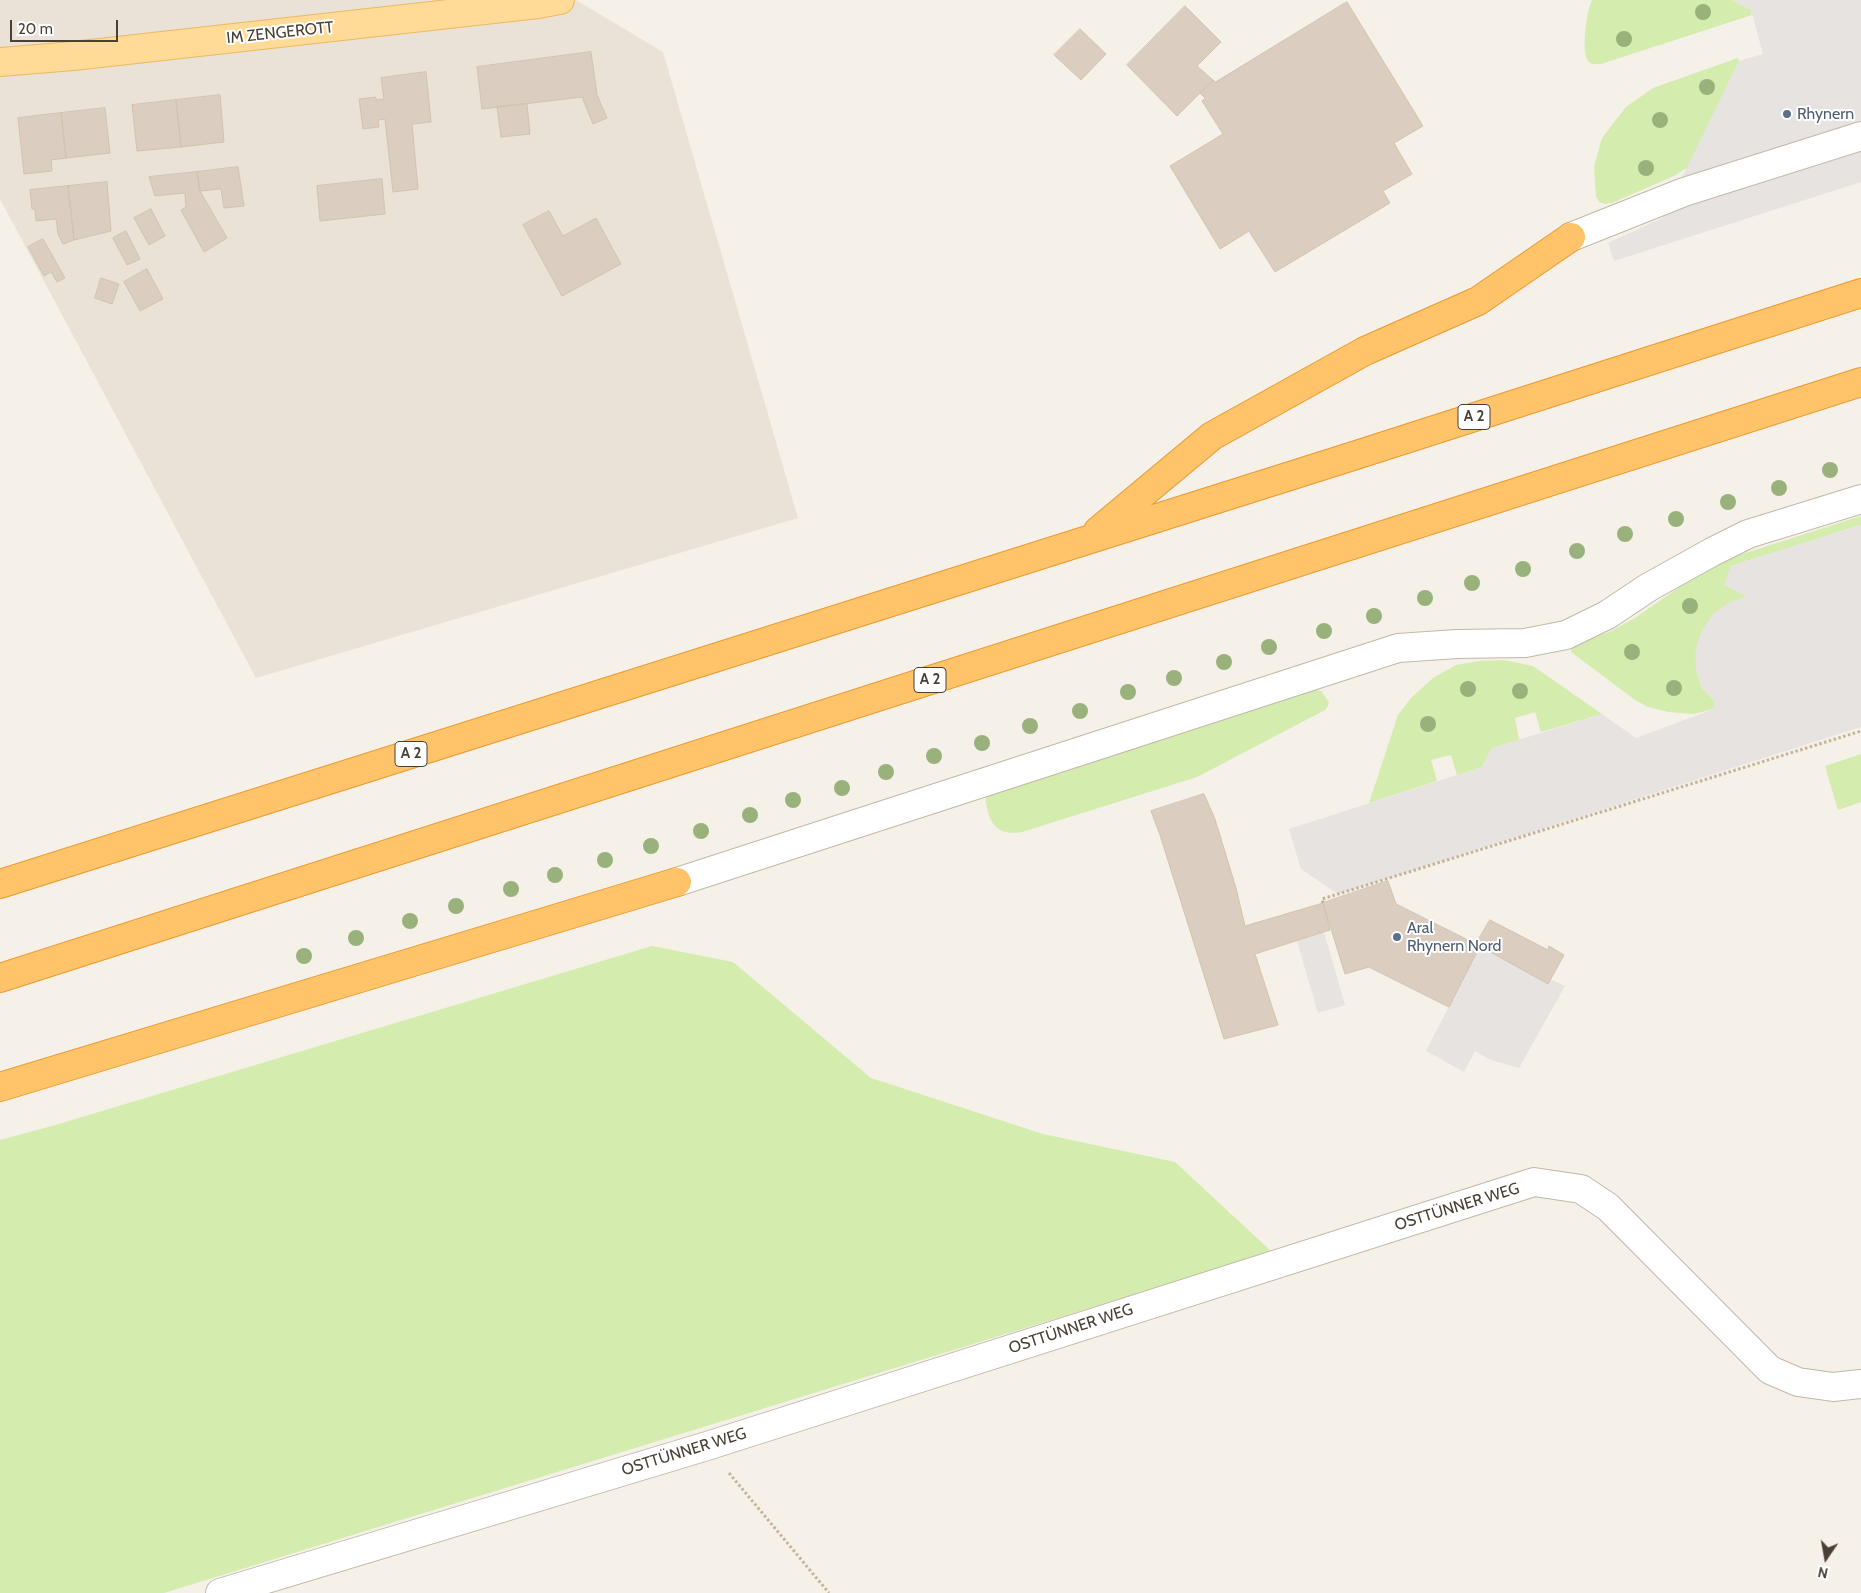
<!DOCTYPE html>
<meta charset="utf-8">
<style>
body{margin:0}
#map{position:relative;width:1861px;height:1593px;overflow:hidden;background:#f5f0e8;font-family:Cabin,sans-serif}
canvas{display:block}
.north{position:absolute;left:1801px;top:1533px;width:50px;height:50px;-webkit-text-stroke:4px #fff;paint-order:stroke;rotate:192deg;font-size:14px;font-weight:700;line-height:20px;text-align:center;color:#494136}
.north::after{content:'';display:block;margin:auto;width:18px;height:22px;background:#494136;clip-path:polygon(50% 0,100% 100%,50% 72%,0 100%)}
.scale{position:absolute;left:10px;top:20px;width:108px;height:22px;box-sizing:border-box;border:2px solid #494136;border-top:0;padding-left:6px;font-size:15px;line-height:18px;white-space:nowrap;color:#494136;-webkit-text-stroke:4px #fff;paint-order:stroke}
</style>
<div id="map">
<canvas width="1861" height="1593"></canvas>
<div class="north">N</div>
<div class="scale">20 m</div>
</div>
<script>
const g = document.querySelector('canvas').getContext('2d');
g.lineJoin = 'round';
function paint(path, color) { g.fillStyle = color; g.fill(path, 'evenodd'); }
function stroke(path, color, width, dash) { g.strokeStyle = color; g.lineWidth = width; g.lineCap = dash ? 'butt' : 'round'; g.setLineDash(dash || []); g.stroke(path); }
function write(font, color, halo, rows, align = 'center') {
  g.font = font + ' Cabin,sans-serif'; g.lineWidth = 4; g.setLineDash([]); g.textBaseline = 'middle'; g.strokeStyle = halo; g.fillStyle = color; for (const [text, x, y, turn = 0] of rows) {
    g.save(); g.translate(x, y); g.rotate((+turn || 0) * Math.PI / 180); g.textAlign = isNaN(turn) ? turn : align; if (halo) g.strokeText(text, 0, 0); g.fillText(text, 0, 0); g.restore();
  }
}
const residential = new Path2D(`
 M0,0H576L663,52L798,518L256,678L0,199Z`);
const green = new Path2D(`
 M1592,0H1732L1751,10L1752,15L1601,64C1597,64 1592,65 1589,62C1580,54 1587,10 1592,0Z
 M1738,58L1739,61L1688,167L1676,175L1612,203L1605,204L1599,202L1596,196L1594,167L1602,138L1626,107L1653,88Z
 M1861,516V525L1731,566L1747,597L1730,602L1696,670L1702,688L1715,701L1714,709L1694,714L1668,712L1648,707L1635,700L1571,652L1572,646L1611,631L1635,618L1681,586L1714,566L1739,555Z
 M1504,660L1533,666L1602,714L1541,732L1535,712L1515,718L1519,740L1492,748L1482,767L1457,775L1451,755L1431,760L1437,781L1369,803L1398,715L1411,698L1433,678L1456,665L1479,661Z
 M1315,690L1321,691L1329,702L1328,706L1325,710L1197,777L1022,832C993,837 988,819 985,795Z
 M1861,754V802L1838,810L1825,766Z
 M652,946L733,962L871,1078L1043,1134L1175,1162L1272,1252L164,1593H0V1140L52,1126Z`);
const parking = new Path2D(`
 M1732,0H1861V182L1614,261L1608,243L1662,218L1739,61L1763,54L1751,10Z
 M1861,525V727L1338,894L1301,869L1289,829L1482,767L1492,748L1602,714L1636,738L1714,709L1715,701L1702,688L1696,670L1695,652L1701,632L1714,613L1730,602L1747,597L1724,585L1731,566Z
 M1324,932L1345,1005L1318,1013L1297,941Z
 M1480,946L1565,986L1519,1068L1491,1060L1475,1051L1464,1072L1426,1051Z`);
const building = new Path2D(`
 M1347,2L1423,126L1394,143L1412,174L1383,191L1390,203L1275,272L1249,231L1220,249L1170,166L1223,134L1202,101L1205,98L1200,93L1213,80L1215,82Z
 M1185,6L1221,42L1197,66L1213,80L1177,116L1127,65Z
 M1080,29L1106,54L1081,80L1054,55Z
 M591,52L597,95L607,118L593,124L582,97L482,109L477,67Z
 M426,72L431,122L412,124L418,189L393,192L385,119L378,120L379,127L363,129L359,99L376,97V100L384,99L381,78Z
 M220,95L224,142L181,147L176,100Z
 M176,100L181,147L137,151L132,105Z
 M527,104L530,134L501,137L497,107Z
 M105,108L110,153L66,158L61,113Z
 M61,113L66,158L51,160L52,171L24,174L18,118Z
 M238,167L244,206L224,208L221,189L200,191L197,172Z
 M197,172L200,191L227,238L204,252L181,210L186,207L185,193L155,196L149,177Z
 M382,179L385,214L320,221L317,186Z
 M107,182L111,231L74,240L68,186Z
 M68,186L74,240L63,244L58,234L56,219L36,221L35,209H32L30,190Z
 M151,209L165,236L149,245L134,218Z
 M549,211L563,236L596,218L621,264L562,296L523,225Z
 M126,231L140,259L127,265L113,238Z
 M43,239L65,278L57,282L51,272L44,276L28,247Z
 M147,269L163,299L140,311L124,282Z
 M101,278L119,284L112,304L95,298Z
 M1204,794L1215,819L1236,888L1245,926L1323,903L1330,930L1255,954L1278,1025L1224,1039L1160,835L1151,811Z
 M1388,881L1396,904L1480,946L1449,1007L1369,967L1345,974L1323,903Z
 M1490,920L1548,950L1549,946L1564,955L1548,984L1476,944Z`);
const path = new Path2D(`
 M1323,903L1322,899L1861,731
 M729,1473L829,1593`);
const minor = new Path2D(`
 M1571,237L1684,192L1861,136
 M677,882L1398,648L1457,644L1525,643L1566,635L1607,615L1649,587L1712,552L1748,534L1861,499
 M220,1593L707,1446L1534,1182L1581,1189L1608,1207L1770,1370L1798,1382L1833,1387L1861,1384`);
const major = new Path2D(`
 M0,62L73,56L538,4L560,0`);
const highway = new Path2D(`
 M1098,531L1212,436L1365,351L1478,301L1571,237
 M0,884L1350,457L1861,293
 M0,978L1861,382
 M0,1087L677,882`);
const trees = [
 [1703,12],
 [1624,39],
 [1707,87],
 [1660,120],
 [1646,168],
 [1830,470],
 [1779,488],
 [1728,502],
 [1676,519],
 [1625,534],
 [1577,551],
 [1523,569],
 [1472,583],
 [1425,598],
 [1690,606],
 [1374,616],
 [1324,631],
 [1269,647],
 [1632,652],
 [1224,662],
 [1174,678],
 [1674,688],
 [1468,689],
 [1520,691],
 [1128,692],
 [1080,711],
 [1428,724],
 [1030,726],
 [982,743],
 [934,756],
 [886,772],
 [842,788],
 [793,800],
 [750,815],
 [701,831],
 [651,846],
 [605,860],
 [555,875],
 [511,889],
 [456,906],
 [410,921],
 [356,938],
 [304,956]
];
const markers = [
 [1787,114,5,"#5c6f8a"],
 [1397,937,5,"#5c6f8a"]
];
const shields = [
 [1474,417,32],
 [930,680,32],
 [411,754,32]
];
const shieldNames = [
 ["A 2",1474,417],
 ["A 2",930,680],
 ["A 2",411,754]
];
const streetNames = [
 ["IM ZENGEROTT",280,33,-6],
 ["OSTTÜNNER WEG",1457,1207,-17],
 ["OSTTÜNNER WEG",1071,1329,-18],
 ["OSTTÜNNER WEG",684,1452,-17]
];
const serviceNames = [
 ["Rhynern",1797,114],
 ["Aral",1407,928],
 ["Rhynern Nord",1407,946]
];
paint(residential, '#eae2d6');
paint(green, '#d4ecae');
paint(parking, '#e6e3e0');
paint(building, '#dbcec0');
stroke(building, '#d3c3af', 1);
stroke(minor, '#c2b8aa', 30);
stroke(major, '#edb95f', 30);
stroke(highway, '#e9992e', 30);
stroke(path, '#c4b39a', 3, [2.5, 2.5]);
stroke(minor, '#fff', 28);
stroke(major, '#ffdb97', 28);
stroke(highway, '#ffc469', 28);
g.fillStyle = '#99b27c';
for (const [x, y] of trees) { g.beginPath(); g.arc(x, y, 8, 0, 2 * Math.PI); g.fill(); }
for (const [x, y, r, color] of markers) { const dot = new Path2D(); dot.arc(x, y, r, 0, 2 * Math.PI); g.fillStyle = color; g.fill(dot); stroke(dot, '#fff', 2); }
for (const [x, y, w] of shields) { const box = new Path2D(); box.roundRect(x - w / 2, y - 12.5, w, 25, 4); g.fillStyle = '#fff'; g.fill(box); stroke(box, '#494136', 1); }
write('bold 15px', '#494136', null, shieldNames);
write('16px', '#494136', '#fff', streetNames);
write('16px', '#4e5e75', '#fff', serviceNames, 'left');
</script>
